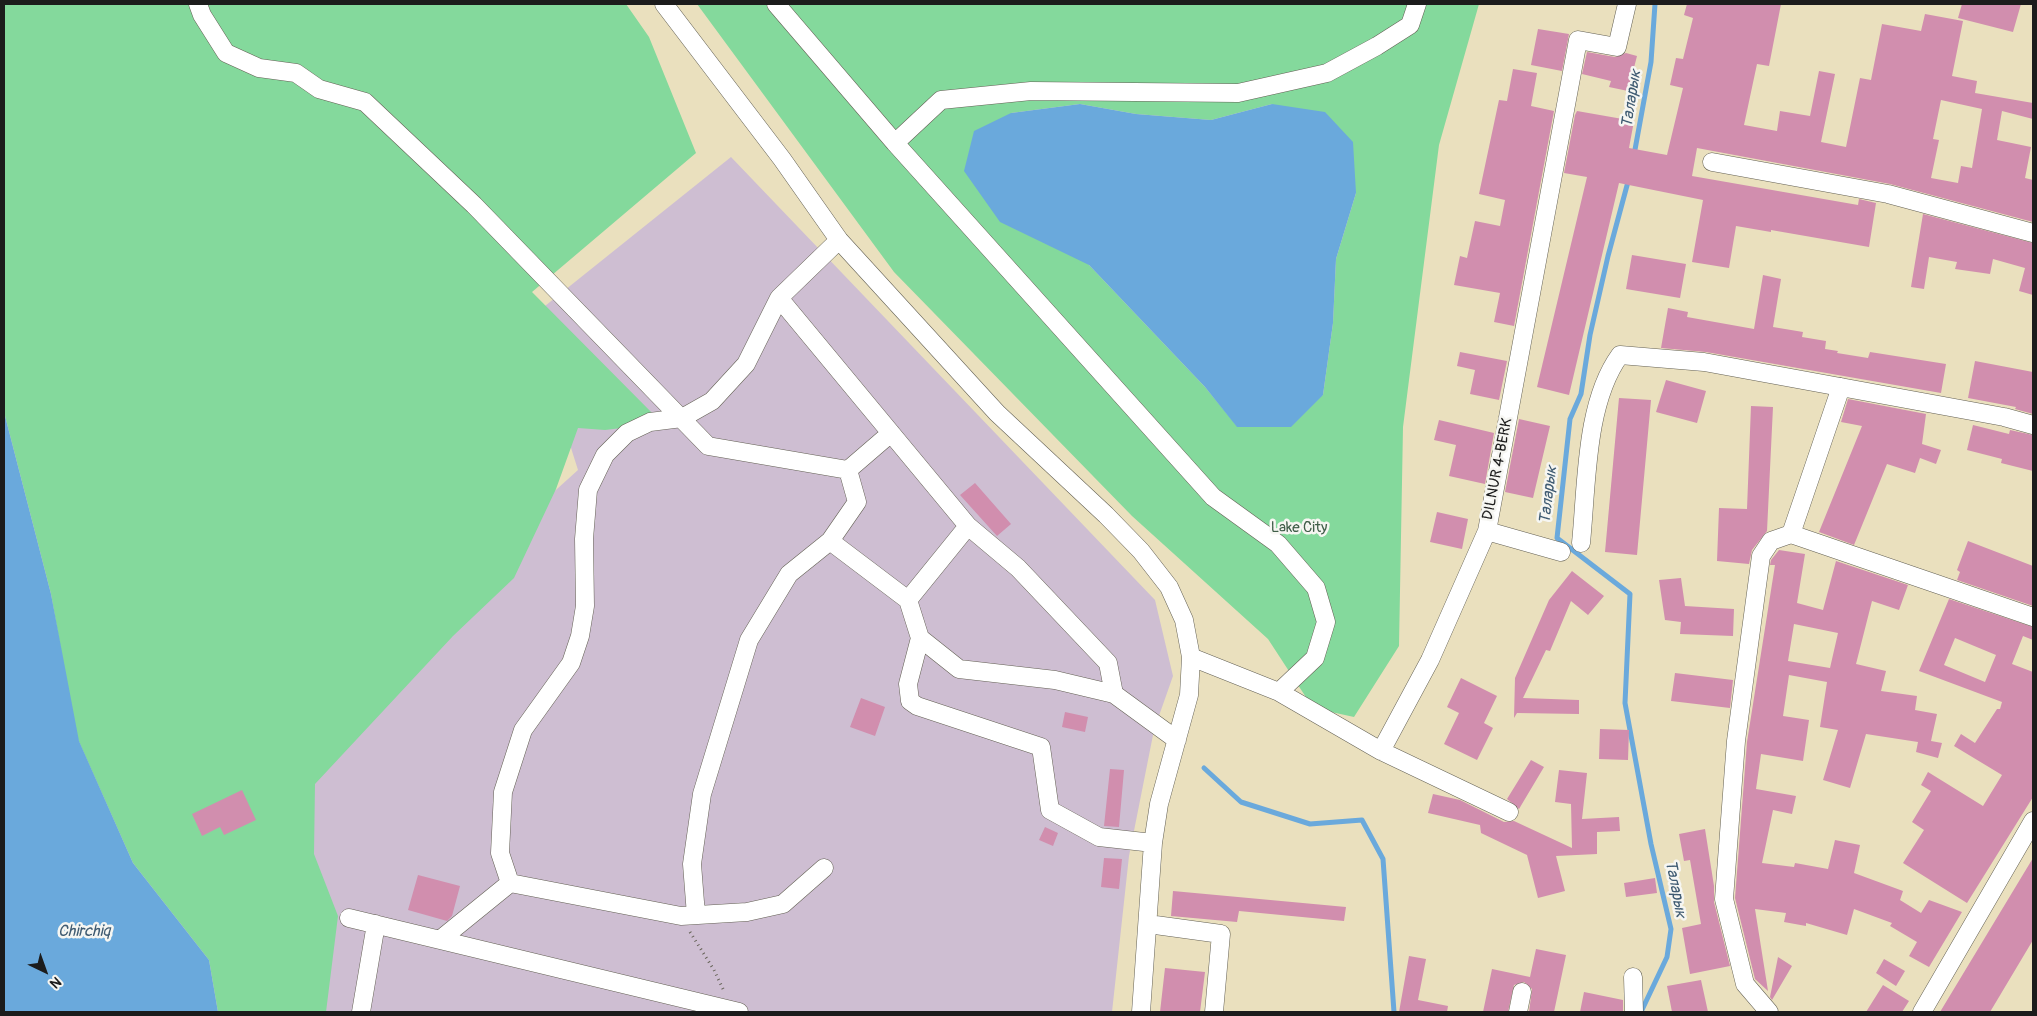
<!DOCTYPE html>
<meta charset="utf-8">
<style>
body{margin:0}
#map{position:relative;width:2037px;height:1016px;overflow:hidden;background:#eae0be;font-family:Pangolin,sans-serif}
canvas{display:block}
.frame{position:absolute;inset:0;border:5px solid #1c1c1c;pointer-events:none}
.north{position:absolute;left:20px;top:946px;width:50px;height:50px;-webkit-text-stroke:4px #f6f6f2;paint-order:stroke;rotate:138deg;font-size:14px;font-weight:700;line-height:20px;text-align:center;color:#1c1c1c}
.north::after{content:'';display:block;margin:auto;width:18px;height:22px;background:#1c1c1c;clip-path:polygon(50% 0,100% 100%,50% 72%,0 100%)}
</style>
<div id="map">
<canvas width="2037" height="1016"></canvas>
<div class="frame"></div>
<div class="north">N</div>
</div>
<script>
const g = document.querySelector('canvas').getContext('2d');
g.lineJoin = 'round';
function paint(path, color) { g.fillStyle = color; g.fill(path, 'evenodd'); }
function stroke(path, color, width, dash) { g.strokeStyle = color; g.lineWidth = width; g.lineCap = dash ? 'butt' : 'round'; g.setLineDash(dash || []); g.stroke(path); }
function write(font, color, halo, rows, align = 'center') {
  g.font = font + ' Pangolin,sans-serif'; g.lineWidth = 5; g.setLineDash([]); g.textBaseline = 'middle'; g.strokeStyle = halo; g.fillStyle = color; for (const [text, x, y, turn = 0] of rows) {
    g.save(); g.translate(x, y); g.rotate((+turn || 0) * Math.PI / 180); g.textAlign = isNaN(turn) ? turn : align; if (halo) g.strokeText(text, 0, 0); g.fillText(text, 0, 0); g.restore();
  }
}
const industrial = new Path2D(`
 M731,157L1155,600L1173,676L1154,730L1129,856L1112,1012H271L299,722L578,470L530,318Z`);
const green = new Path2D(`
 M4,4H626L649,37L696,153L532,292L662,423L605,430L578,428L556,489L514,578L453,636L315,784L314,854L338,916L326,1012H218L209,960L133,863L76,735L51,594L4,412Z
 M697,4H1479L1439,145L1403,427L1399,646L1354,717L1313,708L1268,639L1132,516L894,272ZM1080,104L1136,114L1211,120L1272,104L1356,193L1336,259L1333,323L1323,395L1237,426L1205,387L1089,265L1011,113Z`);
const water = new Path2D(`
 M1080,104L1136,114L1211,120L1272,104L1325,112L1353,142L1356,193L1336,259L1333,323L1323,395L1291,427H1237L1205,387L1089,265L1000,222L964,171L974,131L1011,113Z
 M4,412L51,594L79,741L133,863L209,960L218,1012H4Z`);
const stream = new Path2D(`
 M1634,155L1651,62L1655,4
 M1629,178L1608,256L1590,335L1581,394L1570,419L1557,538L1630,594L1625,703L1651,844L1671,929L1667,957L1641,1012
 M1204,768L1241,802L1310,824L1362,820L1383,859L1394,1012`);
const building = new Path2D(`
 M1687,4H1781L1769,66L1757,64L1744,125L1777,131L1780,111L1810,116L1819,71L1835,74L1821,142L1846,147L1860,78L1871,80L1882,24L1921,31L1925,14L1963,21L1952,76L1977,81L1975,93L2033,103V119L2002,111L1997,140L2031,147L2025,178L2033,180V222L1890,184L1697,148L1692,176L1858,205L1859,199L1876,203L1869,247L1771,230V232L1736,226L1729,268L1692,262L1703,200L1619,183L1569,395L1537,387L1587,177L1564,173L1575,115L1577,111L1634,121L1629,148L1667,155L1683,88L1670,85L1676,58L1683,59L1693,18L1684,15ZM1941,100L1982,109L1972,168L1961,166L1958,183L1931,178L1939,140L1933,139Z
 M1962,4H2021L2013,32L1958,18Z
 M1538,29L1569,34L1562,71L1531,65Z
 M1587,52L1615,57L1626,53L1637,56L1628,91L1609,87L1611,81L1582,74Z
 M1513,69L1537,73L1531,106L1554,111L1514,326L1494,322L1500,293L1454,285L1460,256L1467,258L1475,221L1500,226L1505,200L1479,194L1499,100L1507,101Z
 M1923,214L2033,243V295L2019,291L2025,268L1993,259L1990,274L1955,269L1957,262L1929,257L1924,289L1911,287Z
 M1632,255L1686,264L1680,298L1626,289Z
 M1763,275L1781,279L1773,327L1803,332L1802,337L1826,341L1825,349L1838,351L1837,353L1868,358L1870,352L1946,364L1941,393L1706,352L1661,348L1668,308L1688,312L1687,317L1754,329Z
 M1460,352L1507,361L1499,400L1470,394L1475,370L1457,366Z
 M1975,361L2033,372V414L2015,409L2016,407L1968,398Z
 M1666,380L1706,391L1697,423L1656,412Z
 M1619,398L1651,400L1637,555L1605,552Z
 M1848,399L1926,414L1922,444L1941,450L1936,464L1920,458L1915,473L1887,464L1854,545L1819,532L1862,426L1841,422Z
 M1751,406L1773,407L1767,531L1752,550L1749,564L1717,561L1719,508L1747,509Z
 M1519,419L1550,426L1533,498L1505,492Z
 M1439,420L1494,433L1485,484L1449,476L1456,445L1434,440Z
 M1973,425L2009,434L2010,430L2033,435V471L2001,463L2002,459L1967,450Z
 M975,483L1011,524L997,536L960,495Z
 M1437,512L1468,519L1462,549L1430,542Z
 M1968,541L2033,566V606L1957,580L1960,572L1957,570Z
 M1779,550L1805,554L1797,603L1823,610L1836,561L1908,585L1899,610L1872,601L1856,664L1886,671L1881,691L1917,696L1915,710L1937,714L1931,741L1942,743L1938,758L1916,752L1918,742L1866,734L1850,788L1823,780L1838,730L1820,727L1827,682L1789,675L1783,716L1809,720L1803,761L1761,754L1756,789L1796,796L1792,814L1773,810L1762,863L1794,867L1795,863L1828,869L1835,840L1860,845L1854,873L1903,891L1900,900L1921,913L1929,900L1962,912L1929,967L1909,956L1917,942L1890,926L1892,923L1854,909L1847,935L1806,923V926L1784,922L1786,913L1755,909L1768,991L1755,979L1735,898L1747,742L1775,565H1770L1771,560ZM1794,624L1838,633L1830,668L1788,661Z
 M1572,571L1604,596L1588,615L1571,601L1550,651L1546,650L1523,698L1579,700V714L1517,713L1514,718L1515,678L1549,600Z
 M1681,578L1685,606L1734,609L1733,636L1680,634L1681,622L1665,620L1659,580Z
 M1949,599L2033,627V640L2023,636L2012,664L2033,672V797L1967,903L1903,863L1924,830L1912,822L1931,791L1921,785L1928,772L1983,806L2002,775L1954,746L1961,734L1975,743L1997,709H2000L2002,702L1919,671ZM1955,638L1996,655L1985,682L1944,665Z
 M1675,673L1733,680L1730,708L1671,701Z
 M1461,678L1497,696L1484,723L1493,728L1477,760L1444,744L1459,713L1447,707Z
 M861,698L885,707L875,736L850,727Z
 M1065,712L1088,717L1085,732L1062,727Z
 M1600,729L1629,730L1628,760L1599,759Z
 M1531,760L1544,767L1519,809L1507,799Z
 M1110,769L1124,770L1119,827L1104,826Z
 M1559,770L1587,773L1582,819L1619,817L1620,831L1597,832V854L1556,856L1565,891L1538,898L1527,855L1481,833L1480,825L1428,813L1433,794L1460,800L1504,822L1514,821L1572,848L1571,804L1555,802Z
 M242,790L256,820L224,835L220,827L202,836L192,814Z
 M1045,827L1058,833L1053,846L1039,840Z
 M1705,829L1714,886V902L1730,966L1690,974L1682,928L1701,924L1690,860L1684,861L1679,834Z
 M1104,858L1122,859L1119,889L1101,887Z
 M2033,858V940L1999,997L1990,1012H1940Z
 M418,875L460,886L452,916L447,921L408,910Z
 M1655,878L1657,893L1626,897L1624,883Z
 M1173,891L1346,907L1344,921L1239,911L1237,922L1171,916Z
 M1536,949L1566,955L1554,1012H1529L1532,989L1524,982L1514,985L1508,1012H1483L1492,969L1530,977Z
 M1409,956L1426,959L1418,1000L1448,1006L1447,1012H1399Z
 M1778,957L1792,966L1772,1000L1770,997Z
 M1884,959L1905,971L1896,986L1876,973Z
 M1165,968L1205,972L1200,1012H1160Z
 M1701,980L1708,1012H1672L1667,986Z
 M1883,985L1909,1001L1902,1012H1866Z
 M1584,992L1623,1000V1012H1580Z`);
const path = new Path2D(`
 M690,932L714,970L724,991`);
const minor = new Path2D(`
 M198,4L202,15L226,53L259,68L296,73L319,89L365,102L474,205L708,446L848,470L857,502L830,541L908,600L920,638L908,684L910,701L917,706L1041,747L1050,810L1099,837L1153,843
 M664,4L782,159L839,240L997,413L1106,515L1141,551L1169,587L1184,620L1191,657L1189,695L1159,804L1153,843L1141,1012
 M776,4L895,143L1213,497L1278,544L1316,588L1326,622L1315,658L1279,692
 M895,143L941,100L1031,91L1238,93L1327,73L1377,46L1410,25L1417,4
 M1712,162L1888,194L2033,233
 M839,240L779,298L968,526L1018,568L1108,663L1114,694
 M848,470L891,433
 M1487,531L1561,552
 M1791,534L1841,387
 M1581,543C1587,484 1585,403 1620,355L1704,362L2004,417L2033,425
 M908,600L968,526
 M920,638L959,669L1055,680L1114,694L1177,740
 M1191,657L1279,692L1381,751L1430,660L1487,531L1578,40L1617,47L1627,4
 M1381,751L1509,812
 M510,883L681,916L747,912L783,904L824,868
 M696,915L692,864L702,794L749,640L789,574L830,541
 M349,918L739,1012
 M1148,924L1221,934L1214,1012
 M441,939L510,883L500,853L503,792L523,730L571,663L580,636L585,606L584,539L588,490L605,455L627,433L650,422L682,418L712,401L746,364L779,298
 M1633,977L1634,1012
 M361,1012L376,924
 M1518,1012L1522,992
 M1769,1012L1745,984L1724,899L1736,741L1761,556L1771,541L1791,534L2033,617
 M1922,1012L2033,821`);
const streetNames = [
 ["DILNUR 4-BERK",1498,469,-79]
];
const parkNames = [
 ["Lake City",1299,528]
];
const waterNames = [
 ["Таларык",1632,99,-81],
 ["Таларык",1549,495,-83],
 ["Таларык",1675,889,79],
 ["Chirchiq",84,932]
];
paint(industrial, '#cebed2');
paint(green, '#84d99c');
paint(water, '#6aa9dc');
stroke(stream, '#6aa9dc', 5);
paint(building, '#d18eae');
stroke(minor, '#646155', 19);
stroke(path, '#646155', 3, [1, 4]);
stroke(minor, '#fff', 18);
write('15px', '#1c1c1c', '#f6f6f2', streetNames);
write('15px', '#405e49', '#f6f6f2', parkNames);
write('italic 16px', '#3f5b72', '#f6f6f2', waterNames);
</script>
